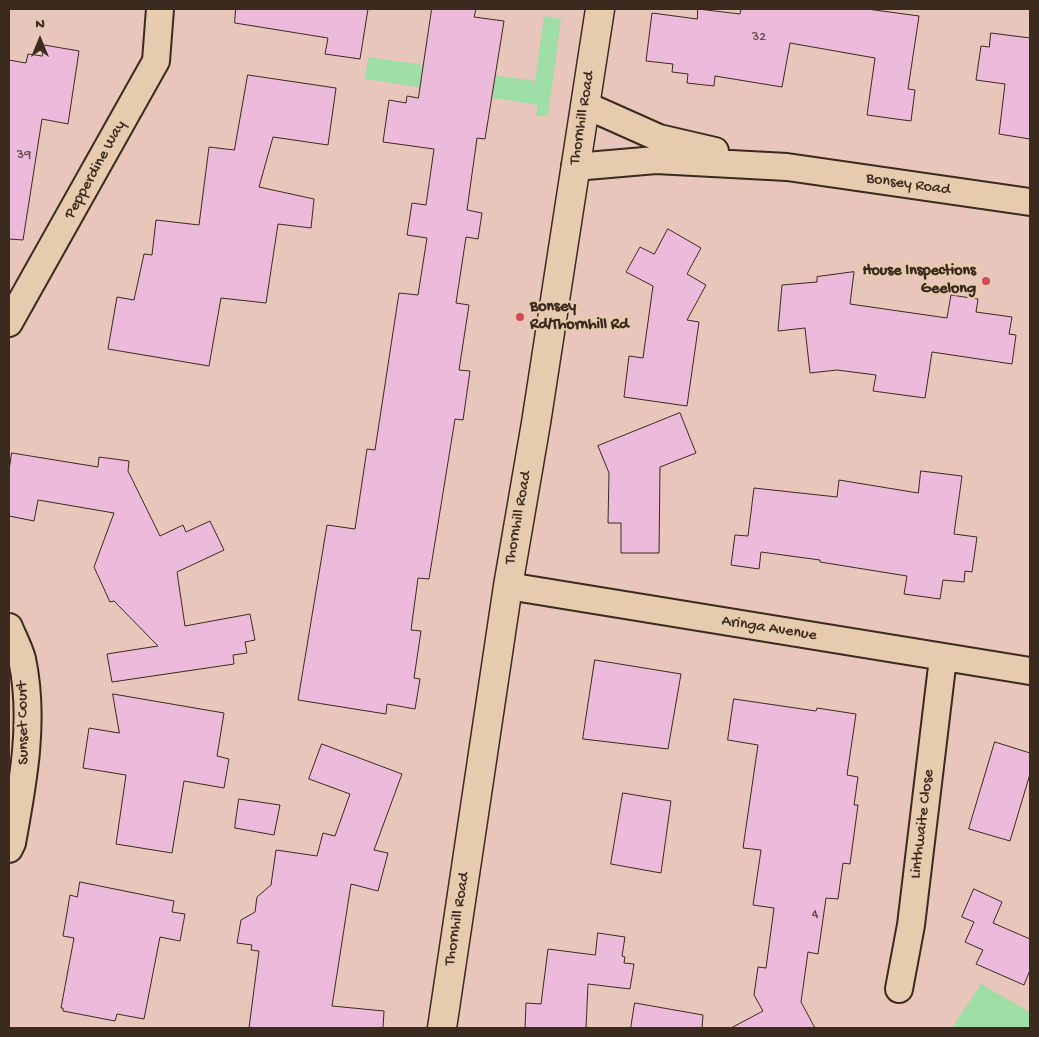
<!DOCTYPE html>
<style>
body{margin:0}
#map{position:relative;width:1039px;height:1037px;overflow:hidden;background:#e8c6bb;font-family:"Gochi Hand",sans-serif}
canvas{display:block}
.frame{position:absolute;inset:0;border:10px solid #3b2a1e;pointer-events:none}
.north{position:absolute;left:15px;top:15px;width:50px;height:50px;-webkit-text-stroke:4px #e7cbae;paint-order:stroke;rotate:0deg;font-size:14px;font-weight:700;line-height:20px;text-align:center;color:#3b2a1e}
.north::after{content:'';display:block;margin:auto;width:18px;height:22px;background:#3b2a1e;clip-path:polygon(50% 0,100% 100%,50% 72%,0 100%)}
</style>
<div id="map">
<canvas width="1039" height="1037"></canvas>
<div class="frame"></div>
<div class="north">N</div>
</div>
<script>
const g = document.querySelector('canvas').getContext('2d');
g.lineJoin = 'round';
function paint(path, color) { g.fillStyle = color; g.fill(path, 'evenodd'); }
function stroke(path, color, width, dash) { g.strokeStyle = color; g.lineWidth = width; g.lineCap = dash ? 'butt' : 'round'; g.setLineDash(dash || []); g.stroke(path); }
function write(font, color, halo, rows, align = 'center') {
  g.font = font + ' "Gochi Hand",sans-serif'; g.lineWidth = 4.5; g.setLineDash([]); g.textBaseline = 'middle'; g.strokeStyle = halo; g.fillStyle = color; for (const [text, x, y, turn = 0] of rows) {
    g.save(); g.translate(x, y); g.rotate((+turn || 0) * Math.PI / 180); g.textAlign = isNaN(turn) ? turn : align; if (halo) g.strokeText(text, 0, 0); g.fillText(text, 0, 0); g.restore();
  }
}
const green = new Path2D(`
 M544,16L561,19L548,116H536L538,105L365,79L368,57L535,81Z
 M981,984L1030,1012V1028H952Z`);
const building = new Path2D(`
 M236,9H368L360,59L325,54L328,38L235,23Z
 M432,9H476L474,17L504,21L485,139L477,138L467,210L482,213L478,239L466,237L456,303L469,305L459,370L470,371L463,420L455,419L429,579L418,578L411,630L421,631L414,678L420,679L415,709L387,704L386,714L298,700L327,525L355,529L367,449L375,450L399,293L418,295L427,238L407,235L412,203L426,205L434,149L383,142L389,100L406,103L407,96L418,98Z
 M698,9L740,14L741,9H867L919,16L908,89L915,90L911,121L867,115L875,58L790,43L782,87L715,76L714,86L687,83L688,74L672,72L673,64L646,61L652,13L697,19Z
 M991,33L1030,38V139L999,134L1005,84L976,80L981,46L989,47Z
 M44,45L79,51L68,124L42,119L23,240L9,239V60L26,63L28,54L42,56Z
 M248,75L336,88L328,145L273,137L259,187L314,199L311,228L278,224L266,303L221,298L209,366L108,349L117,297L134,300L144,254L152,255L156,220L199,225L209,147L234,150Z
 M668,229L701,248L687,274L706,285L687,320L699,322L687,406L624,397L629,356L643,358L653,286L626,272L640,247L654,254Z
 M854,272L850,304L947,318L951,295L978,299L976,312L1012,317L1009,334L1016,335L1012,364L932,352L925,398L873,391L876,375L837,370L810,373L805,328L778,331L782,285L817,282V277Z
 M680,413L696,453L660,467L659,553H621V523H608L609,473L598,446Z
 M12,453L98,467L99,457L129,461L128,471L160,536L183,525L186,532L210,521L224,550L177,572L185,626L250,614L255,640L245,642L247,653L233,655L234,664L112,682L107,654L158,646L114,601L110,602L94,567L114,513L38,500L34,521L9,516V471Z
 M921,471L962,476L954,534L977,537L972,572L965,571L964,582L943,580L940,599L904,594L907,576L820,562V560L761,552L759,569L731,565L735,535L748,536L754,488L837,497L839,480L918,493Z
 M595,660L681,674L668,749L583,739Z
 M113,694L224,713L217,756L229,759L224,788L184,781L172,853L116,844L126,775L83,768L89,728L119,733Z
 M734,699L816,711L817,708L856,714L847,775L858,777L854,805H858L850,864L843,863L838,899L826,898L818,954L808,952L801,1002L815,1028H731L763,1011L754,995L758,967L766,968L774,908L753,905L761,850L743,848L758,745L728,740Z
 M995,742L1030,753V774L1010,841L969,829Z
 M322,744L402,774L374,850L388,853L378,891L351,884L332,1006L384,1011L383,1028H249L259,951L251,950L252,945L237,943L241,920L255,912L257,897L271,885L276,850L317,856L323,833L335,836L350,794L309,779Z
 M623,793L671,801L661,873L611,864Z
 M239,799L280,805L274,835L235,828Z
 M80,882L174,901L172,912L185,914L180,941L160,937L144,1019L117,1014L115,1021L63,1011V1008H61L74,938L63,936L70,895L77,897Z
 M974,889L1002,902L993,923L1030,939V970L1024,985L976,964L983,950L965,942L974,922L962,917Z
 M598,933L625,937L622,956L625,957L624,963L634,964L630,989L588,984L586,1028H525L526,1003L541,1004L548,949L595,955Z
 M635,1003L703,1015L702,1028H631Z`);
const minor = new Path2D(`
 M585,105L659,138L715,151
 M575,167L656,160L787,167L1030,202
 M9,323L156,61L160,9
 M508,586L1030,671
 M9,627C13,637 19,648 22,659C35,720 23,783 12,843L9,849
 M899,989L911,925L943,658`);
const tertiary = new Path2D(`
 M442,1028L508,586L536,423L600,9`);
const markers = [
 [986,281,5,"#d1495b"],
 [520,317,5,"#d1495b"]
];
const numberNames = [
 ["32",759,38],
 ["39",24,156],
 ["4",815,915]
];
const streetNames = [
 ["Thornhill Road",583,118,-81],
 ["Pepperdine Way",96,170,-61],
 ["Bonsey Road",908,185,8],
 ["Thornhill Road",519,518,-80],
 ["Aringa Avenue",769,629,9],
 ["Sunset Court",24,723,-91],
 ["Linthwaite Close",923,824,-83],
 ["Thornhill Road",458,919,-81]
];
const poiNames = [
 ["House Inspections",976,272],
 ["Geelong",976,290],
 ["Bonsey",530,308,"left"],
 ["Rd/Thornhill Rd",530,326,"left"]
];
paint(green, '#9fdea6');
paint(building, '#ecbada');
stroke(building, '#3b2a1e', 1);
stroke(minor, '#3b2a1e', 30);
stroke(tertiary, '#3b2a1e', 31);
stroke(minor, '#e7cbae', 26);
stroke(tertiary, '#e7cbae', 28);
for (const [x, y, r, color] of markers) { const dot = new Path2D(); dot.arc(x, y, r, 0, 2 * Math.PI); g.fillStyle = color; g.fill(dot); stroke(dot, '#e7cbae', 2); }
write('14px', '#674e4d', null, numberNames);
write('16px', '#3b2a1e', '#e7cbae', streetNames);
write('bold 16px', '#3b2a1e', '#e7cbae', poiNames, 'right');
</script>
